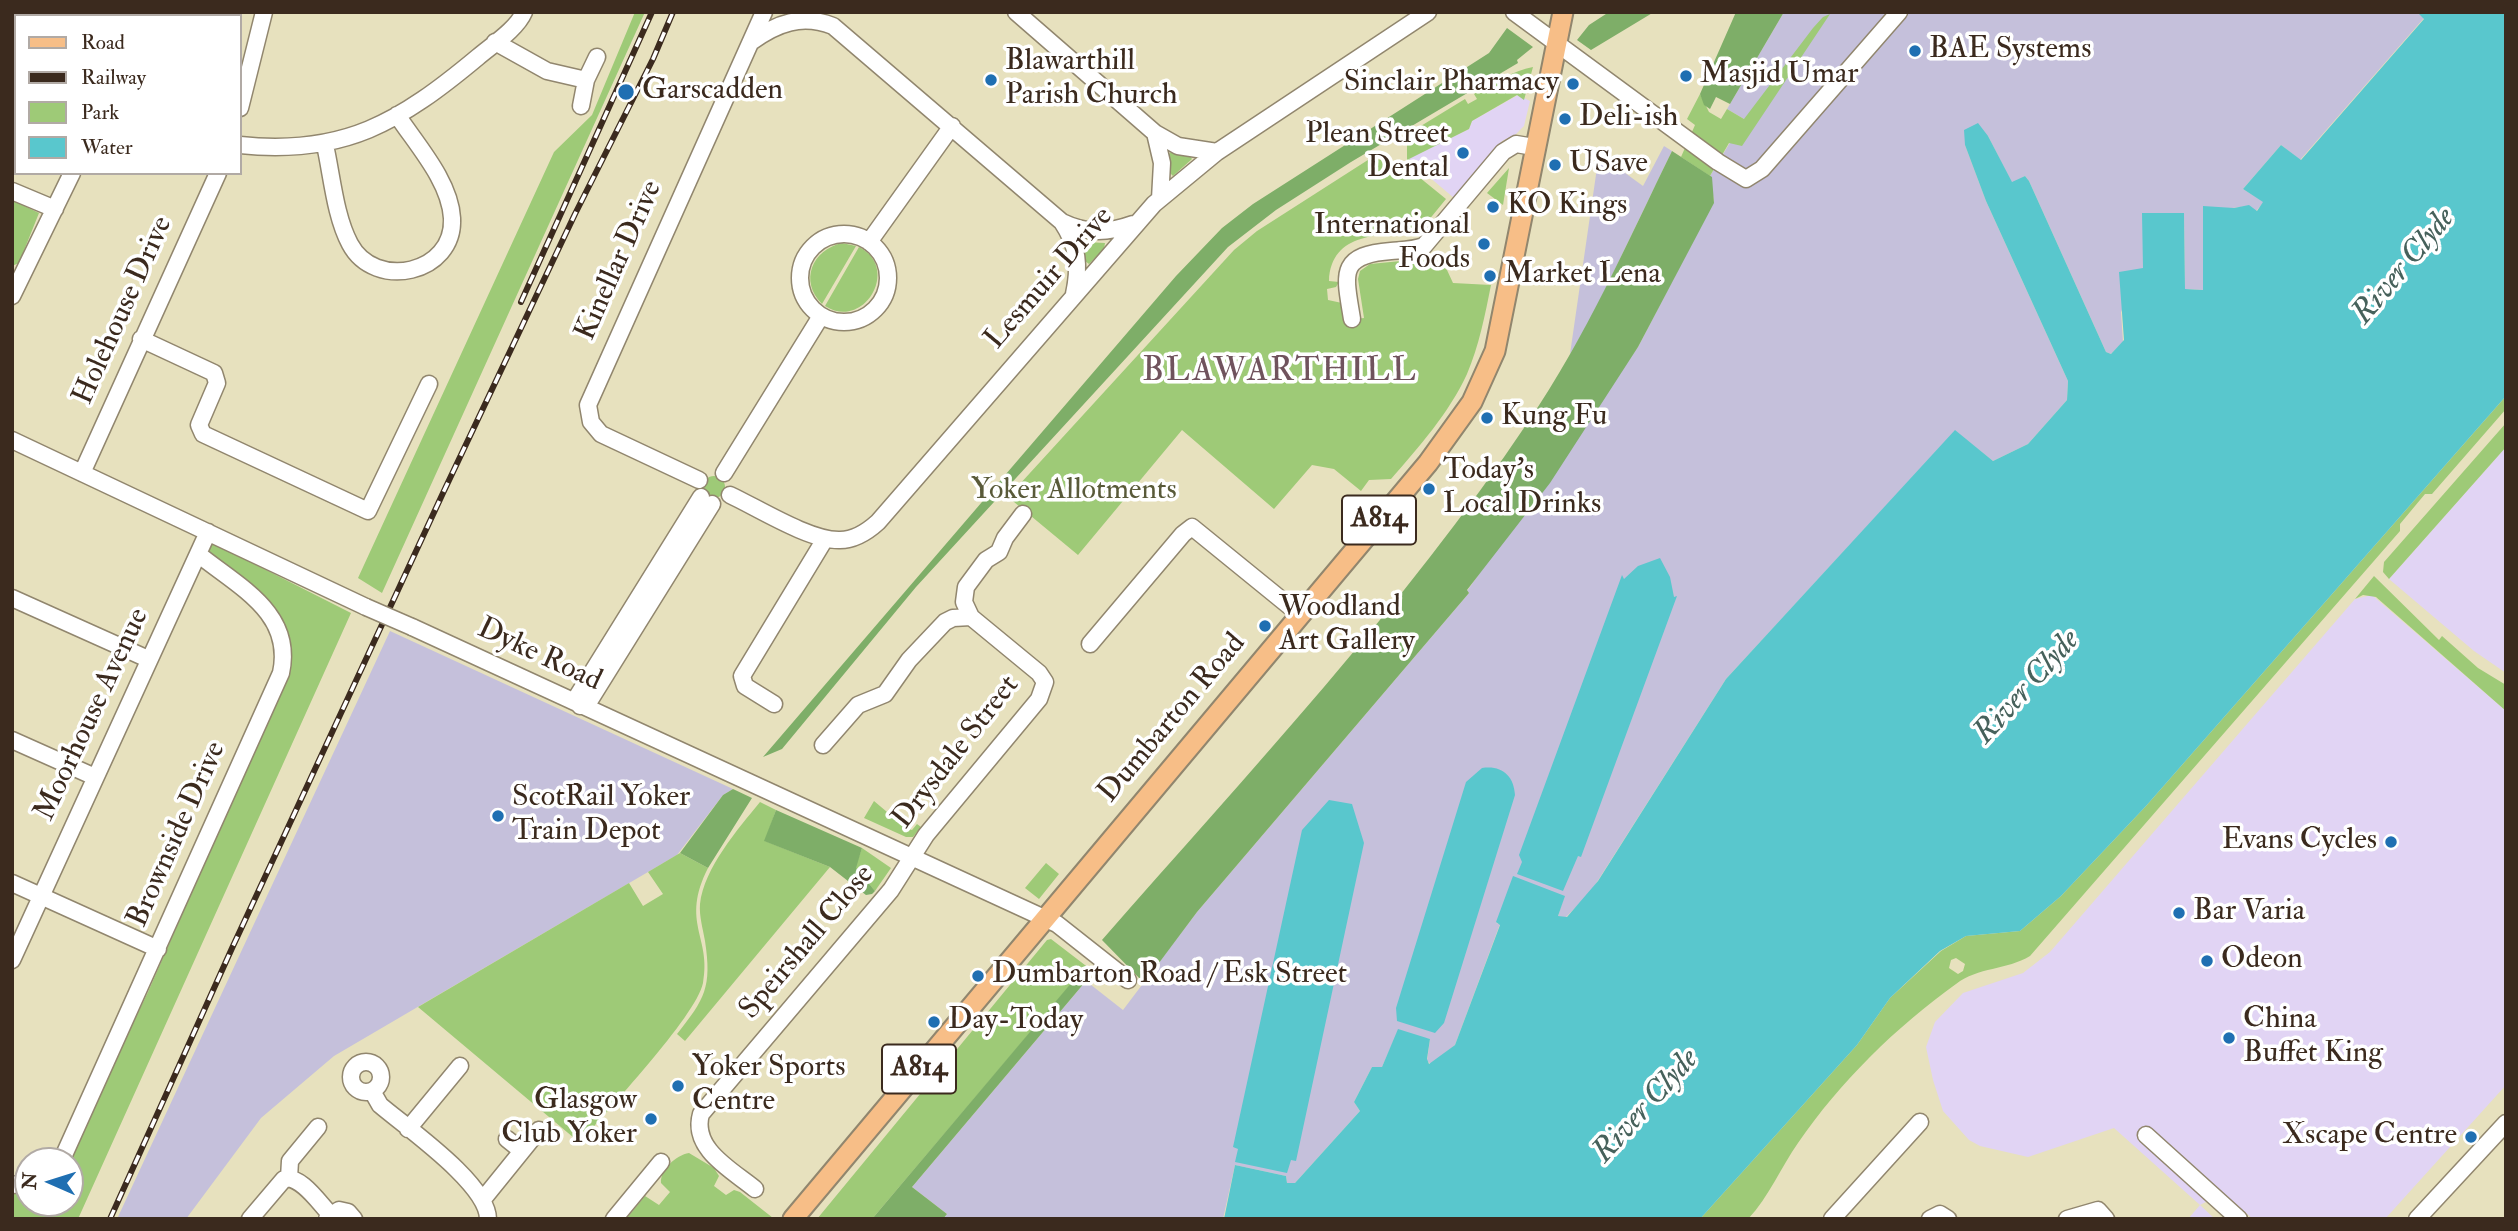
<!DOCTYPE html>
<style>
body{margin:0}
#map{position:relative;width:2518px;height:1231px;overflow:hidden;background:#e7e1be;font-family:"IM FELL Double Pica",serif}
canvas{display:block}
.frame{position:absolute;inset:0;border:14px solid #3b2a1e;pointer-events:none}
.legend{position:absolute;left:14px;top:14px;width:228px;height:161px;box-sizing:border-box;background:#fff;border:2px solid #b1aaa5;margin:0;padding:9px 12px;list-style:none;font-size:21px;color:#3b2a1e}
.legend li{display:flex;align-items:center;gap:14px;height:35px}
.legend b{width:35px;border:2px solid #b1aaa5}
.north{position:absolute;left:14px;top:1147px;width:70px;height:70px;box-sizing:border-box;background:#fff;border:2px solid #b1aaa5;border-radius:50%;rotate:273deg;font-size:19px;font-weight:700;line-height:28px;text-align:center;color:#3b2a1e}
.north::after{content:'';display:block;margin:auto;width:24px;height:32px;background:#1f6fb2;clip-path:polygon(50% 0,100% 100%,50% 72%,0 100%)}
</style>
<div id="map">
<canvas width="2518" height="1231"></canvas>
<div class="frame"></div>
<ul class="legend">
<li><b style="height:9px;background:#f7be87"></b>Road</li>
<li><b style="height:9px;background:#3b2a1e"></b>Railway</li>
<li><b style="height:19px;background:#9eca77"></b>Park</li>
<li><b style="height:19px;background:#59c7cd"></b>Water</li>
</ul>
<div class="north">N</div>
</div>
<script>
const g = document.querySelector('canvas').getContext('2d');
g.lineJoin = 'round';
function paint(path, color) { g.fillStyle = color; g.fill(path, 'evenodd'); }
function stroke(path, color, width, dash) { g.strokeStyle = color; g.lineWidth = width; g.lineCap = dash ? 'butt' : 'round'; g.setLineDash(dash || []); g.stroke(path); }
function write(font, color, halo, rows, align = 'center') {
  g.font = font + ' "IM FELL Double Pica",serif'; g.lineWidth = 7; g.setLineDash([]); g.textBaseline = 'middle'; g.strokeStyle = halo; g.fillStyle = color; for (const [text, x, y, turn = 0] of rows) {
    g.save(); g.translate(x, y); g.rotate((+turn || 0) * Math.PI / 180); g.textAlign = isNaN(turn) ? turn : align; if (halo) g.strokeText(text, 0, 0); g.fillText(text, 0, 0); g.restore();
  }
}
const built = new Path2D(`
 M1518,95L1530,101L1524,126L1516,134L1502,141L1454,198L1408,159L1469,129L1472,121Z
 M2506,447V673L2474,651L2389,579Z
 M2372,595L2506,711V1085L2385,1219H2253L2223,1193L2200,1205L2215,1219H2188L2200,1205L2114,1128L2028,1157L1980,1146L1969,1140L1943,1111L1933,1080L1926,1047L1935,1022L1963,993L2023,973L2050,952L2355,599Z`);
const industrial = new Path2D(`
 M1784,12H2417L2424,18L2300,160L2281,145L2243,189L2264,202L2256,211L2248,206L2233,208L2203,290L2185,289L2184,214L2143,268L2121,312L2123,342L2111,354L2106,352L2029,181L2025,176L2012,183L1988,136L1965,145L1986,201L2068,381L2067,400L2028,444L1993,461L1955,431L1726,679L1590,893L1564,919L1558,916L1564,897L1496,923L1500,924L1455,1045L1431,1064L1427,1061L1430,1039L1397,1033L1382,1067H1372L1354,1102L1360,1111L1295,1183H1287L1286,1176L1235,1165L1223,1219H943L947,1214L912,1187L1086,981L1123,1010L1197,912L1469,593L1467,591L1638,347L1714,201L1710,176L1744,119L1727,109Z
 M1664,146L1672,151L1591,319L1570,354L1599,154L1643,186Z
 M390,631L733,789L723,795L677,855L334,1056L261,1118L186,1219H117Z`);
const green = new Path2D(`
 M635,12H645L382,593L358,578L554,152L592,115Z
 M1830,14L1742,146L1729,143L1710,176L1681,157L1695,125L1687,119L1700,94L1709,112L1721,119L1727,109L1744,119L1813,28L1823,17Z
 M1533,67L1524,100L1517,95L1472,121L1469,129L1409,159L1414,164L1412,167L1407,161V140L1411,132L1465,99L1468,104L1477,99L1474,94C1494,82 1513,71 1533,67Z
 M1171,152L1190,156L1192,159L1173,176L1169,172L1168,155Z
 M1371,158L1403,164L1446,199L1419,232C1382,235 1331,231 1329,281L1339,282L1336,287L1327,289L1328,300L1342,303L1346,320L1364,318L1358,279L1360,271L1370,264L1432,258L1447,270L1453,283L1491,285C1485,315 1479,346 1467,374C1449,413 1419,447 1391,479L1369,480L1361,491L1334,469L1312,465L1274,509L1182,430L1078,555L1008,497L1234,250L1257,231Z
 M1509,168L1503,205L1487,193Z
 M12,200L39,213L19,263L12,266Z
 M1085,242L1105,243L1104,249L1089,264L1085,261L1082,247Z
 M842,243L856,246L822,304C799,281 812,250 842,243Z
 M859,247C901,268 864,331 825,306Z
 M2506,396V409L2432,494H2425L2400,524V531L2030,956C2007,970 1978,967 1956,984C1896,1027 1840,1082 1798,1143C1781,1167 1769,1197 1748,1219H1700L1857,1045L1890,998L1941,951L1966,936L2020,931L2061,896L2146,806ZM1956,958L1965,964L1963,971L1958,974L1949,968L1951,960Z
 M2506,423V447L2389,579L2383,572L2384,562Z
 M703 487a11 11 0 1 1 22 0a11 11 0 1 1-22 0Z
 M209,541L351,613L78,1219H12V1193L28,1189V1203H70V1161H66L148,992L284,682L290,638L276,609L204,553Z
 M2374,576L2439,640L2442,636L2478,668L2506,685V711L2376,597L2363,595L2355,599Z
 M874,801L906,828L912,830L917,824L921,827L913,837H906L864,818Z
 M760,802L776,810L765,841L830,867L685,1041L677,1034C705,999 712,987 705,941C703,929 699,916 700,904C704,868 738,829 760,802Z
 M862,848L891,868L875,891L855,868Z
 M680,853L708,868C680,923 712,937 703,983C696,1017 604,1113 580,1143L418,1007L629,883L643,906L663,894L648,872Z
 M1046,863L1059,874L1039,899L1025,888Z
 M1051,939L1094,972L1086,981L1078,976L872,1219H817L1047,940Z
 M689,1153L714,1168L719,1176L714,1186L726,1195L734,1190L740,1192L773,1218L626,1219L645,1196L659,1205L670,1192L661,1183C660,1170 676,1155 689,1153Z`);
const forest = new Path2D(`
 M1609,12H1654L1591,50L1577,40L1589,25Z
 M1736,12H1784L1730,104L1716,97L1710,109L1704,105L1700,94Z
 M1507,28L1533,47L1517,60L1518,63L1351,162L1276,210L1228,247L916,587L782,749L763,757L1176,276L1222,228L1253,204L1489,53Z
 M1672,151L1712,177L1714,203L1638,347L1550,483L1467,590L1469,593L1197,912L1144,983L1102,940C1249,772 1404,607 1528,422C1586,337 1627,243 1672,151Z
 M733,789L752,798L708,868L680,853L723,795Z
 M776,810L862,848L856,868L875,891L872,894L866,895L830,867L764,841Z
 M1078,975L1086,981L912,1187L947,1214L943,1219H872Z`);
const water = new Path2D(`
 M2417,12H2506V396L2146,806L2061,896L2020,931L1966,936L1940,951L1890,998L1857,1045L1700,1219H1224L1235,1165L1286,1176L1287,1183H1295L1360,1111L1354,1102L1372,1067H1382L1398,1029L1430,1039L1427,1059L1429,1064L1455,1045L1500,925L1496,922L1513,876L1565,896L1558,916L1567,917L1598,881L1726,679L1955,430L1993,461L2028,444L2067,400L2068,381L1986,201L1965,145L1964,130L1978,123L1988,136L2012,182L2025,176L2029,181L2106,352L2111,354L2124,340L2119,272L2143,268L2142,213H2184L2185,289L2203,290V206L2234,208L2249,205L2257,211L2263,202L2243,189L2281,145L2301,160L2424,19Z
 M1660,558L1670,577L1674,597L1677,596L1581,857L1578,856L1563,891L1517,874L1522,862L1519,855L1622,575L1624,579L1638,566Z
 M1482,768C1502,765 1514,776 1515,795L1444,1023L1435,1033L1397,1021L1396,1008L1466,782Z
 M1329,800L1352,804L1364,843L1296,1161L1291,1160L1287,1173L1235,1162L1238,1149L1233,1147L1302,830Z`);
const minor = new Path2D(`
 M1016,12L1155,133L1162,163L1160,199
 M1514,12L1718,162L1746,179L1762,169L1899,12
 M495,42L547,71L586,80
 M751,42C777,23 802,14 833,26L1062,222C1087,234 1108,233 1133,224
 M12,44L16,46
 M581,106L586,80L597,57
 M240,108L264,12
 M1155,133L1178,146L1217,152
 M240,145C344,156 400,122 478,57C492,45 517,29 524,12
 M325,145C332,176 335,216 350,244C375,291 455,274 452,218C450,181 416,144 397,115
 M12,191L55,209
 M1062,222C1078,246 1080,266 1074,294
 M800 278a44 44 0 1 1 88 0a44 44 0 1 1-88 0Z
 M869,242L952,126
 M12,296L72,173
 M1352,319C1345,275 1337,255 1391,251C1402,250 1413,250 1424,246L1503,152L1516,144L1534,147
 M141,339L214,373L217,383L199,425L203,434L368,511L429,384
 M12,440L366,607
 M82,473L218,173
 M724,473L821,316
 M699,480L601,434L591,422L588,405L764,12
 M730,495C758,508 810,541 840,540C855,540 867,532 878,522L1154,204L1217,152L1428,12
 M701,497L578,695L580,706L590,700L712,504
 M12,598L148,659
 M971,617L964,602L966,587L986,560L999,552L1005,538L1023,514
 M412,627L1057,924L1128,980
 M1090,644L1183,534L1192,527L1299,614
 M774,704L745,686L742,676L825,539
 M12,740L95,777
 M12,883L158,949
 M12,960L208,532
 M351 1077a15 15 0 1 1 30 0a15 15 0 1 1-30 0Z
 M372,1091L380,1105C407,1128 488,1184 488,1219
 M408,1129L460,1066
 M2146,1135L2239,1219
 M507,1139L522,1151
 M59,1161L64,1155L281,673C294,613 239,587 198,554
 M289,1178L290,1161L318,1127
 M12,1185L28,1183
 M755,1189C732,1170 691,1149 701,1114L891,890L926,835L1039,699L1045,682L1039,673L971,617L953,618L945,622L909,660L885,694L858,705L823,745
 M484,1198L539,1130
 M250,1219L284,1179C301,1175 319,1203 330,1214
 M327,1219L339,1210L348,1212L354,1219
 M614,1219L661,1162
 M1832,1219L1920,1122
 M1930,1219L1940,1214L1948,1219
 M2067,1219L2098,1210L2106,1219
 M2417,1219L2506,1123`);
const major = new Path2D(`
 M793,1219L1428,463L1472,402L1495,351L1563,12`);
const rail = new Path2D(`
 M521,302L652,12
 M110,1219L233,946L443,493L575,214L653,59L673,12`);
const minorBridge = new Path2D(`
 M366,607L412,627`);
const markers = [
 [1915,51,7,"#1f6fb2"],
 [1686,76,7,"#1f6fb2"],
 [991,80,7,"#1f6fb2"],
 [1573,84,7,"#1f6fb2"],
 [626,92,9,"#1f6fb2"],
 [1565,119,7,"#1f6fb2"],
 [1463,153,7,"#1f6fb2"],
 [1555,165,7,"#1f6fb2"],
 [1493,207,7,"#1f6fb2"],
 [1484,244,7,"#1f6fb2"],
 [1490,276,7,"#1f6fb2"],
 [1487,418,7,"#1f6fb2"],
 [1429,489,7,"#1f6fb2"],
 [1265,626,7,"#1f6fb2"],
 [498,816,7,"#1f6fb2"],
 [2391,842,7,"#1f6fb2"],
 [2179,913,7,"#1f6fb2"],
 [2207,961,7,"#1f6fb2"],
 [978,976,7,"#1f6fb2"],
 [934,1022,7,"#1f6fb2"],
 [2229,1038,7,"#1f6fb2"],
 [678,1086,7,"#1f6fb2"],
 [651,1119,7,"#1f6fb2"],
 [2471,1137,7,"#1f6fb2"]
];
const shields = [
 [1379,520,74],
 [919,1069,74]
];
const shieldNames = [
 ["A814",1379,520],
 ["A814",919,1069]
];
const poiNames = [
 ["BAE Systems",1929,51],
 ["Blawarthill",1005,63],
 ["Parish Church",1005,97],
 ["Masjid Umar",1700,76],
 ["Sinclair Pharmacy",1559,84,"right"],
 ["Garscadden",642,92],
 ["Deli-ish",1579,119],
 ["Plean Street",1449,136,"right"],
 ["Dental",1449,170,"right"],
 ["USave",1569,165],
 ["KO Kings",1507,207],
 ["International",1470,227,"right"],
 ["Foods",1470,261,"right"],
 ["Market Lena",1504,276],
 ["Kung Fu",1501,418],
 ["Today's",1443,472],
 ["Local Drinks",1443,506],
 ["Woodland",1279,609],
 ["Art Gallery",1279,643],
 ["ScotRail Yoker",512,799],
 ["Train Depot",512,833],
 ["Evans Cycles",2377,842,"right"],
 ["Bar Varia",2193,913],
 ["Odeon",2221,961],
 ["Dumbarton Road / Esk Street",992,976],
 ["China",2243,1021],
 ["Buffet King",2243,1055],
 ["Day-Today",948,1022],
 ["Yoker Sports",692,1069],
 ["Centre",692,1103],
 ["Glasgow",637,1102,"right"],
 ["Club Yoker",637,1136,"right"],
 ["Xscape Centre",2457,1137,"right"]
];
const streetNames = [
 ["Kinellar Drive",620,261,-66],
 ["Lesmuir Drive",1050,279,-49],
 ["Holehouse Drive",124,311,-66],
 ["Dyke Road",539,656,25],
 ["Moorhouse Avenue",93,715,-65],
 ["Dumbarton Road",1173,719,-50],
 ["Drysdale Street",957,753,-52],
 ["Brownside Drive",178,835,-66],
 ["Speirshall Close",808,943,-50]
];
const parkNames = [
 ["Yoker Allotments",1074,492]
];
const waterNames = [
 ["River Clyde",2405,267,-50],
 ["River Clyde",2028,688,-48],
 ["River Clyde",1647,1107,-48]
];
const quarterNames = [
 ["BLAWARTHILL",1280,373]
];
paint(built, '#e1d4f4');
paint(industrial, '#c5c0db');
paint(green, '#9eca77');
paint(forest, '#7eae68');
paint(water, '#59c7cd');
stroke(minor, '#91866e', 19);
stroke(major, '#91866e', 23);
stroke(minor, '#fff', 16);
stroke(major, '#f7be87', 19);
stroke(rail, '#3b2a1e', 6);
stroke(rail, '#fff', 3.5, [10]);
stroke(minorBridge, '#91866e', 19, []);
stroke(minorBridge, '#fff', 16);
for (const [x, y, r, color] of markers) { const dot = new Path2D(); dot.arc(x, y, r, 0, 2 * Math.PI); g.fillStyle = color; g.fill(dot); stroke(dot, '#fff', 2.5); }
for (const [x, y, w] of shields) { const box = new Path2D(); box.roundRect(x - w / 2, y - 24.5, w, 49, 5); g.fillStyle = '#fff'; g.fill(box); stroke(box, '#3b2a1e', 2); }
write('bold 28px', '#3b2a1e', null, shieldNames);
write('30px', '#3b2a1e', '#fff', poiNames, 'left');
write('30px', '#3b2a1e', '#fff', streetNames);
write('30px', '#595a39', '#fff', parkNames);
write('italic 32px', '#46615b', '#fff', waterNames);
g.letterSpacing = '2px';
write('33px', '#70535d', '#fff', quarterNames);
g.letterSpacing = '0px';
</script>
